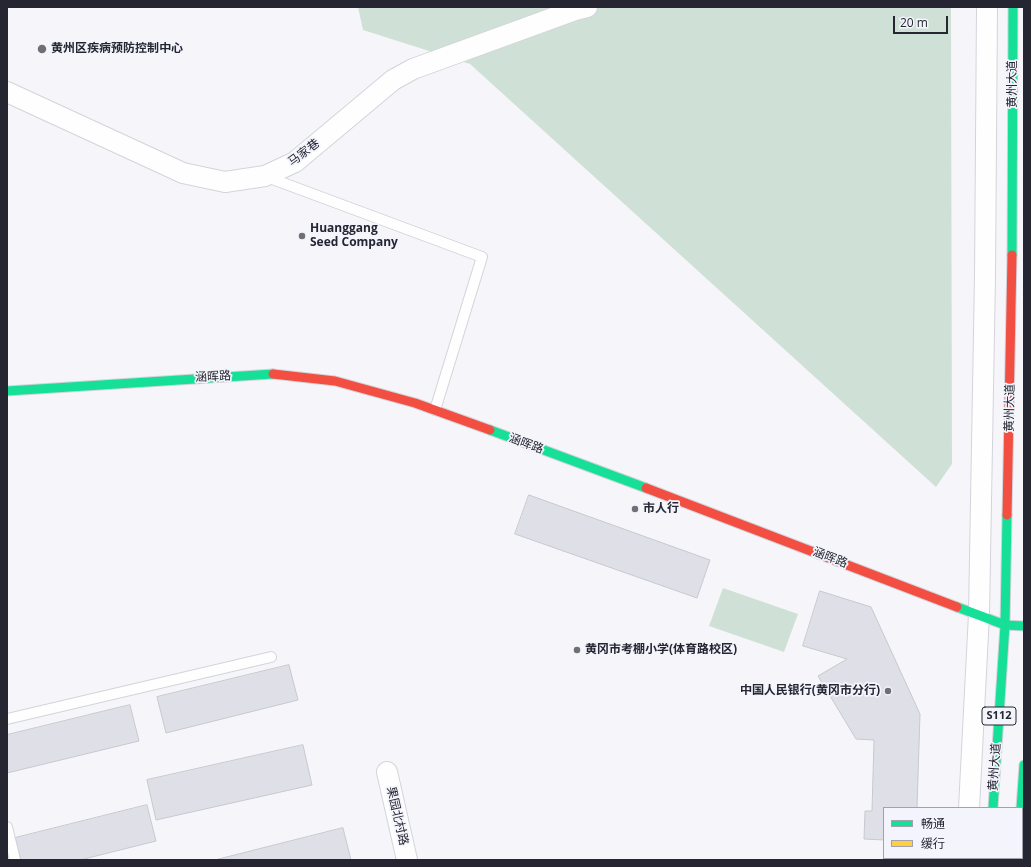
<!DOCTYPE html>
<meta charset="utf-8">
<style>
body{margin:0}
#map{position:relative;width:1031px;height:867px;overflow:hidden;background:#f6f6fa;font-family:"Open Sans","Noto Sans SC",sans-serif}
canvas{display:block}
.frame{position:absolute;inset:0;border:8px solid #252631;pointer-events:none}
.legend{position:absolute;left:883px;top:807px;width:140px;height:52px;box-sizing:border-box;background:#f4f5fc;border:1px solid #a1a2ab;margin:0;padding:5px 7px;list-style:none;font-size:12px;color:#252631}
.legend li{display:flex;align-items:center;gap:8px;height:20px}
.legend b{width:20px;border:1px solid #a1a2ab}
.scale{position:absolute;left:893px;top:16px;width:55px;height:18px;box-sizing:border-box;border:2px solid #252631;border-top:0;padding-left:5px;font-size:12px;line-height:14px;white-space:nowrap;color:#252631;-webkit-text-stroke:3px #f4f5fc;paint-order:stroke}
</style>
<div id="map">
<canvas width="1031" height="867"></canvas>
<div class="frame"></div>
<ul class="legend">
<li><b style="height:5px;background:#16e098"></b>畅通</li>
<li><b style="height:5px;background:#ffcf43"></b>缓行</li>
</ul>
<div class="scale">20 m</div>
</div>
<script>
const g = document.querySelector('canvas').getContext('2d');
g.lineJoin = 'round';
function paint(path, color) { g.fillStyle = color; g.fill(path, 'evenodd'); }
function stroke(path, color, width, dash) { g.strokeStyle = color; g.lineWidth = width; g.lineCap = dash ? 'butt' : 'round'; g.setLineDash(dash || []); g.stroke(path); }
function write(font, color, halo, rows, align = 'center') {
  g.font = font + ' "Open Sans","Noto Sans SC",sans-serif'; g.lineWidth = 3.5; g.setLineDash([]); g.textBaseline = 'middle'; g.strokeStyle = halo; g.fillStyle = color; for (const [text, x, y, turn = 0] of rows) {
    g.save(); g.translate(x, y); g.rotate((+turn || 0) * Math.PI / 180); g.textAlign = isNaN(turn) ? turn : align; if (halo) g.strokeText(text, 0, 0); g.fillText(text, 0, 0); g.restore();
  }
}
const green = new Path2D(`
 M358,7H951L952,464L936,487L470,64L363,30Z
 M723,588L798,614L784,652L709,626Z`);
const building = new Path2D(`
 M529,495L710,560L697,598L515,534Z
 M820,591L871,607L920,714L917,808H884V840L864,839L865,811H872L874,740L856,739L818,676L847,659L803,646Z
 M289,665L298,700L166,733L157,697Z
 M130,705L139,741L7,773V735Z
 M303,745L312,785L156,820L147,780Z
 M147,805L156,841L80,860H21L15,838Z
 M343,828L351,860H215Z`);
const lane = new Path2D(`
 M267,177L482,257L435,410
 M7,719L271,657
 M7,827L15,860`);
const street = new Path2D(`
 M7,92L183,173L225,182L265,176L295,162L393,80L413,69L575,10L587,7
 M387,772L407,860
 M969,808L979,614L985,276L987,7
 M967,860V858`);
const fast = new Path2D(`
 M1012,255L1013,7
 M7,391L273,374
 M490,430L646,488
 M957,607L1005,625L1024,626
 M993,808L1005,625L1007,515
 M1021,808L1024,765
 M989,858V860`);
const slow = new Path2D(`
 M1017,858V860`);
const jam = new Path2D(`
 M273,374L335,381L415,403L490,430
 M646,488L957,607
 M1007,515L1012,255`);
const markers = [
 [42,49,5,"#6e6f77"],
 [302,236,4,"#6e6f77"],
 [635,509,4,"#6e6f77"],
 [577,650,4,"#6e6f77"],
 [888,691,4,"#6e6f77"]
];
const shields = [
 [999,716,34]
];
const shieldNames = [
 ["S112",999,716]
];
const poiNames = [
 ["黄州区疾病预防控制中心",51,49],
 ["Huanggang",310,229],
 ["Seed Company",310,243],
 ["市人行",643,509],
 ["黄冈市考棚小学(体育路校区)",585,650],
 ["中国人民银行(黄冈市分行)",880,691,"right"]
];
const streetNames = [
 ["黄州大道",1013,84,-90],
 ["马家巷",304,153,-37],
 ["涵晖路",213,377,-3],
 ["黄州大道",1010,408,-89],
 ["涵晖路",526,444,20],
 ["涵晖路",830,558,21],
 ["黄州大道",995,767,-86],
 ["果园北村路",397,816,77]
];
paint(green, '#cfe1d6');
paint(building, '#dedfe7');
stroke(building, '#c7c8d0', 1);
stroke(lane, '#d3d4db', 12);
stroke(street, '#d3d4db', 22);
stroke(fast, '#d3d4db', 11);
stroke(slow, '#d3d4db', 11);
stroke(jam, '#d3d4db', 11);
stroke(lane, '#fefefe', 10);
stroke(street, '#fefefe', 20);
stroke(fast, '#16e098', 9);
stroke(slow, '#ffcf43', 9);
stroke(jam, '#f24e42', 9);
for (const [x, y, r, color] of markers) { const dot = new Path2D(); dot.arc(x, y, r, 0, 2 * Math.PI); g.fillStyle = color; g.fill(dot); stroke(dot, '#f4f5fc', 1.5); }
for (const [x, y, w] of shields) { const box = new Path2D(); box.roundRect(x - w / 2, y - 9, w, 18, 3); g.fillStyle = '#f4f5fc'; g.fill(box); stroke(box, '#252631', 1); }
write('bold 11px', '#252631', null, shieldNames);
write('bold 12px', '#252631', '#f4f5fc', poiNames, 'left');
write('12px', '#252631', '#f4f5fc', streetNames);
</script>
